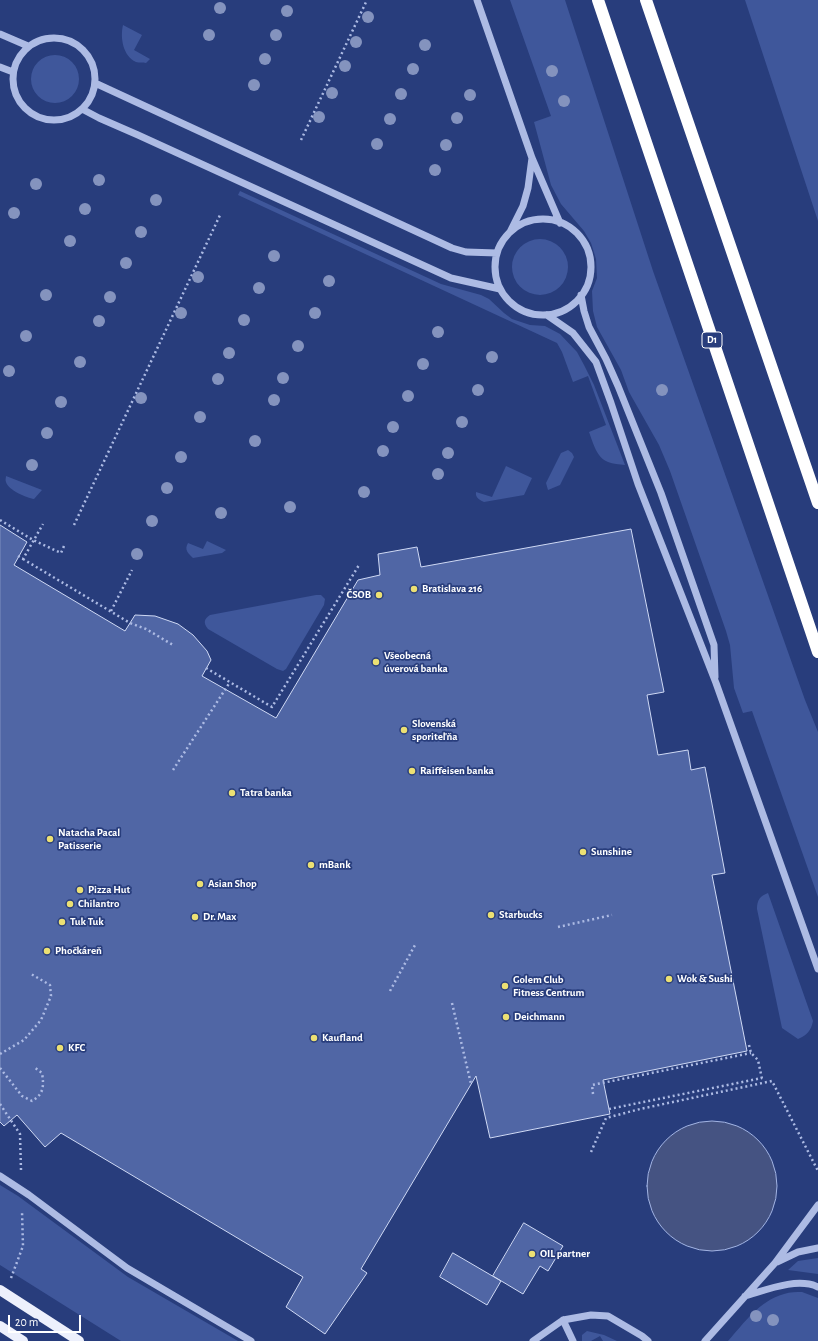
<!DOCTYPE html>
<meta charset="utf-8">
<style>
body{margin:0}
#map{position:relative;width:818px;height:1341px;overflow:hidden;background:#283d7c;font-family:"Alegreya Sans",sans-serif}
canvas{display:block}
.scale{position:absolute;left:8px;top:1315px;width:73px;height:18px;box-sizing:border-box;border:2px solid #fff;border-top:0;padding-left:5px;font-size:12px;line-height:14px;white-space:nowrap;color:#fff;-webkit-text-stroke:3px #283d7c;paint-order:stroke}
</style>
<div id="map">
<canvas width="818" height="1341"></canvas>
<div class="scale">20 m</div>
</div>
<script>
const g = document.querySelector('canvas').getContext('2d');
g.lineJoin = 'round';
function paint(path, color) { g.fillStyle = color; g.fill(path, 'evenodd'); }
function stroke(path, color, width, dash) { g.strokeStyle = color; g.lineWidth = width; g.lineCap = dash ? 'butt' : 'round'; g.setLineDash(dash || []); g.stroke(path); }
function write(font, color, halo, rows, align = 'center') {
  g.font = font + ' "Alegreya Sans",sans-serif'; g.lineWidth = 3.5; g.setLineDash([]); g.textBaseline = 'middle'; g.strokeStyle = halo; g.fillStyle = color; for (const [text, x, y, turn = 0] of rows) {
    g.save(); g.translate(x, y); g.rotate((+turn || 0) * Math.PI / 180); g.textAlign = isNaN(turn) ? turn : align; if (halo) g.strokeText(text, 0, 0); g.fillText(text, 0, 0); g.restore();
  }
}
const green = new Path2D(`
 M510,0H565L653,271L805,700L818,732V897L752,711L743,713L734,688L730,645L726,631L670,471L659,445L629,392L621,370L597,327L593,311L592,291L597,278L596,259L591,243L584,231L561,204L551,185L534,122L551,116Z
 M745,0H818V221Z
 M123,25L142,35L134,50L150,59L146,63C143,62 139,63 136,62C123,56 120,38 123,25Z
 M31 79a24 24 0 1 1 48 0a24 24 0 1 1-48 0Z
 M240,191L441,284L481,295L489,299L504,313L512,319L530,325L545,326L560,334L577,352L584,365L594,385L625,465C619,464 613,464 608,462C597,458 593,443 589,432L606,425L588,376L573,382L562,352L557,343L238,195Z
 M512 267a28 28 0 1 1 56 0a28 28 0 1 1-56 0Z
 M568,450L572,453L574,457L560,485L548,490L546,483L561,453Z
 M506,466L532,478L524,495L484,502C480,500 475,498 476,492L492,497Z
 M6,476L42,490L34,499C27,498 8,490 6,482C5,480 6,478 6,476Z
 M207,541L226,550L222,553L193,558C188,553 184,550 188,543L203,549Z
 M316,595H321L325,599L324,605L286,669L283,671L277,669L208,629C203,623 204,619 210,615Z
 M768,893L813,1021C811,1031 807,1035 798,1039L782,1028L757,909C757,900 760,896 768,893Z
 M0,1185L18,1196L128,1277L238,1341H121L0,1265Z
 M818,1258V1274L788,1270L798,1261Z
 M802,1292L818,1298V1341H728C745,1322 759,1301 784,1294C790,1292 797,1292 802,1292Z
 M587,1331L604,1335L617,1341H603L600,1336L591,1341H582V1335Z`);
const water = new Path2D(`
 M647 1186a65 65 0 1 1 130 0a65 65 0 1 1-130 0Z`);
const building = new Path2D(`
 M0,525L27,542L14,565L125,631L135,615L155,616L178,624L193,635L207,651L211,660L202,676L276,718L358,580L380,575L378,554L417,547L421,567L631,529L664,692L647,695L658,755L688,750L691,770L705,767L725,873L712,875L747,1051L603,1080L610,1114L490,1138L476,1076L361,1269L367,1273L325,1334L286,1307L303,1277L61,1133L45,1147L17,1115L4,1126L0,1122Z
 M524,1223L563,1246L548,1271L540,1266L523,1294L493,1276Z
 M453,1253L501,1281L487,1305L440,1277Z`);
const path = new Path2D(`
 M301,140L367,0
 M0,520L33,540L61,553L64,546
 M74,525L221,213
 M18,556L23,559L43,524
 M23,559L130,623L146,629L173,645
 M111,611L132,570
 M206,668L272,707L359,565
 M173,770L230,682
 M558,927L612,915
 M390,991L415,945
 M452,1003L471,1084
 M749,1045L751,1053L758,1060L762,1079
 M0,1054L24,1040L41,1020L51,996L50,985L31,974
 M0,1068L22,1096L32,1101C44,1094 44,1086 42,1073L34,1067
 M593,1094L592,1085L751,1053
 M0,1104L20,1134L21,1170
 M609,1109L762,1078
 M591,1152L606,1118L640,1109L772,1081L818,1171
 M11,1278L23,1246L22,1211`);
const minor = new Path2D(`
 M477,0L532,158L560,223
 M0,34L28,46
 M13 79a41 41 0 1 1 82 0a41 41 0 1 1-82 0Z
 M0,67L13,72
 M95,83L452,248L466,252L497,253
 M82,109L99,118L138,135L451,278L500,289
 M495 267a48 48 0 1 1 96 0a48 48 0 1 1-96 0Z
 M510,232L523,206L528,188L532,158
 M581,295L584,311L589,327L606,359L618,386L661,493L714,645L715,677
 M547,315L573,333L596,362L611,403L638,484L716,683L818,969
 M0,1176L29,1195L127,1268L251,1341
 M777,1262L798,1252L818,1248
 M745,1296C766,1290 797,1277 818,1287
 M563,1320L573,1341
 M533,1341L563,1320L591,1315L608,1316L642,1336L648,1341
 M705,1341L775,1263L818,1205`);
const major = new Path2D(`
 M0,1290L79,1341
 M0,1326L23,1341`);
const highway = new Path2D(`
 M598,0L818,652
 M646,0L818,503`);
const trees = [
 [220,8],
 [287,11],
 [368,17],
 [209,35],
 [276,35],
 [356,42],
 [425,45],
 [265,59],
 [345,66],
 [413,69],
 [552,71],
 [254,85],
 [332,93],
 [401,94],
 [470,95],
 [564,101],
 [319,117],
 [457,118],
 [390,119],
 [377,144],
 [446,145],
 [435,170],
 [99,180],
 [36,184],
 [156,200],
 [85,209],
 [14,213],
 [141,232],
 [70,241],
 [274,256],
 [126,263],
 [198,277],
 [329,281],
 [259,288],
 [46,295],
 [110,297],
 [181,313],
 [315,313],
 [244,320],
 [99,321],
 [438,332],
 [26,336],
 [298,346],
 [229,353],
 [492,357],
 [80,362],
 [423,364],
 [9,371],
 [283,378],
 [218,379],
 [478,390],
 [662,390],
 [408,396],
 [141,398],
 [274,400],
 [61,402],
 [200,417],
 [462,422],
 [393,427],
 [47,433],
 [255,441],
 [383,451],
 [448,453],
 [181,457],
 [32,465],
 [438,474],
 [167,488],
 [364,492],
 [290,507],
 [221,513],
 [152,521],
 [137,554],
 [756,1316],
 [773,1320]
];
const markers = [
 [414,589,4,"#ece073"],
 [379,595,4,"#ece073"],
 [376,662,4,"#ece073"],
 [404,730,4,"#ece073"],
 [412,771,4,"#ece073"],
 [232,793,4,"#ece073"],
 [50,839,4,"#ece073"],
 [583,852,4,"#ece073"],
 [311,865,4,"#ece073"],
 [200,884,4,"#ece073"],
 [80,890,4,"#ece073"],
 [70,904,4,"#ece073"],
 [491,915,4,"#ece073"],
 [195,917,4,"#ece073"],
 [62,922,4,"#ece073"],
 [47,951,4,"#ece073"],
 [669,979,4,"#ece073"],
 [505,986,4,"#ece073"],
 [506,1017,4,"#ece073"],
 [314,1038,4,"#ece073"],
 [60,1048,4,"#ece073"],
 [532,1254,4,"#ece073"]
];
const shields = [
 [712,340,20]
];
const shieldNames = [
 ["D1",712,340]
];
const poiNames = [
 ["Bratislava 216",422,589],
 ["ČSOB",371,595,"right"],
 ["Všeobecná",384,656],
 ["úverová banka",384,669],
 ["Slovenská",412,724],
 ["sporiteľňa",412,737],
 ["Raiffeisen banka",420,771],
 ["Tatra banka",240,793],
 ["Natacha Pacal",58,833],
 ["Patisserie",58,846],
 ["Sunshine",591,852],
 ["mBank",319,865],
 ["Asian Shop",208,884],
 ["Pizza Hut",88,890],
 ["Chilantro",78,904],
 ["Starbucks",499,915],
 ["Dr. Max",203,917],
 ["Tuk Tuk",70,922],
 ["Phočkáreň",55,951],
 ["Wok & Sushi",677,979],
 ["Golem Club",513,980],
 ["Fitness Centrum",513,993],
 ["Deichmann",514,1017],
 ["Kaufland",322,1038],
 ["KFC",68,1048],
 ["OIL partner",540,1254]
];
paint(green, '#3f579b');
paint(water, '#455382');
stroke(water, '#a2b4e4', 1);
paint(building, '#5066a5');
stroke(building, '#cfd9f4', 1);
stroke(path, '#adbbe4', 2.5, [2, 3]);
stroke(minor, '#adbbe4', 7);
stroke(major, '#edf0fc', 10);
stroke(highway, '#fff', 12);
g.fillStyle = '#8493be';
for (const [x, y] of trees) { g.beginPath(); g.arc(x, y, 6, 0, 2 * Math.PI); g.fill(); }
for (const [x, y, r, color] of markers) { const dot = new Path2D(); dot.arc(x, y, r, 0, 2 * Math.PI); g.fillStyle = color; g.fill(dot); stroke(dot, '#283d7c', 1.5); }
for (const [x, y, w] of shields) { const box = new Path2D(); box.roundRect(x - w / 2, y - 8, w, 16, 3); g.fillStyle = '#283d7c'; g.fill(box); stroke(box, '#fff', 1); }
write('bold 10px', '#fff', null, shieldNames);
write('bold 11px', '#fff', '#283d7c', poiNames, 'left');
</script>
